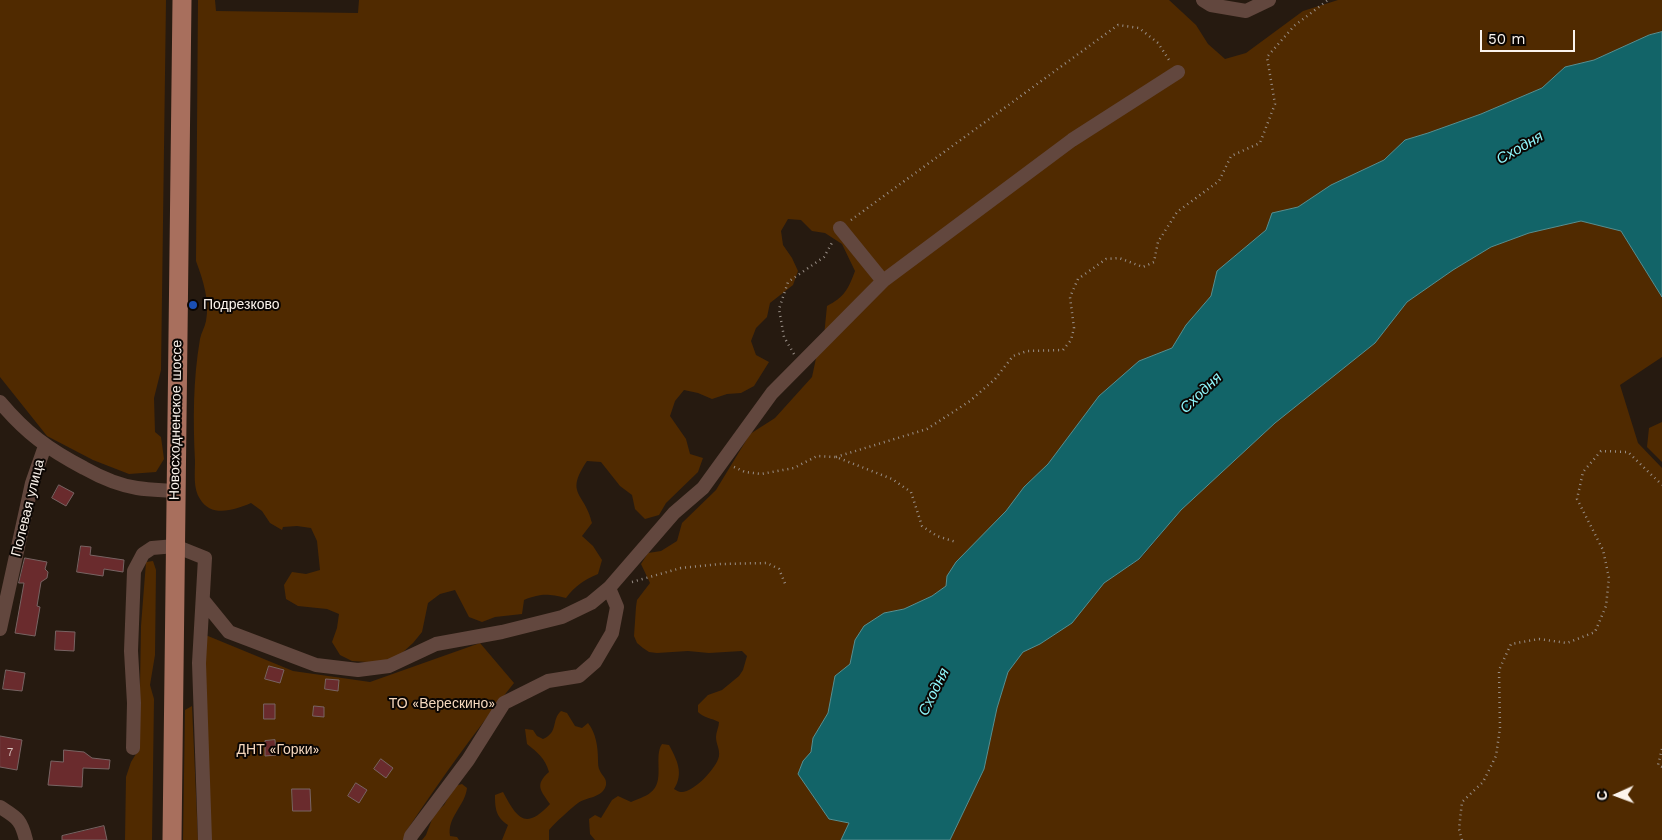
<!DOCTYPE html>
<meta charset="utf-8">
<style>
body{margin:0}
#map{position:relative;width:1662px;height:840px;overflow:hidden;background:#261a10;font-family:"Work Sans",sans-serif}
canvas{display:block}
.north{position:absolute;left:1592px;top:770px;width:50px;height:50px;-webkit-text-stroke:4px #0b0603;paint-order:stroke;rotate:268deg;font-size:14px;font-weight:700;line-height:20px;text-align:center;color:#fbf3ec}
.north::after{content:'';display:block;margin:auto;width:18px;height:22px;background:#fbf3ec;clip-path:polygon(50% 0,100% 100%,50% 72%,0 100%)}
.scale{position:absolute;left:1480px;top:30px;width:95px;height:22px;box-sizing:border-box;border:2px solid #fbf3ec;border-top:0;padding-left:6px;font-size:15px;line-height:18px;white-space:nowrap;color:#fbf3ec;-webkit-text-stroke:4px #0b0603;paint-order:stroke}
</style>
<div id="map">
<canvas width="1662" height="840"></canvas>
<div class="north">С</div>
<div class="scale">50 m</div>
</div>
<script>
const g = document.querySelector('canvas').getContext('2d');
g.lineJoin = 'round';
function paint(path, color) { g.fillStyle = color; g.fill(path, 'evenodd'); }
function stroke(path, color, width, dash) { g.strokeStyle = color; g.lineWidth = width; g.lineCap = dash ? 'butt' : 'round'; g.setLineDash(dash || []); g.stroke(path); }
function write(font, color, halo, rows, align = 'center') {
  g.font = font + ' "Work Sans",sans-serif'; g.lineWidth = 4; g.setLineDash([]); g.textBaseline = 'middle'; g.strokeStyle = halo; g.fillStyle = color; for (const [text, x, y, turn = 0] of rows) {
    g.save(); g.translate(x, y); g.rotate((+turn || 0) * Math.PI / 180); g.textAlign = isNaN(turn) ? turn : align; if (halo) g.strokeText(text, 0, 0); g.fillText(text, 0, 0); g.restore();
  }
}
const green = new Path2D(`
 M0,0H166L161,370L154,398L155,432L161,437L164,459L156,472L129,474L93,460L47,436L0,377Z
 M198,0H215L216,11L358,13L359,0H1169L1196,25L1208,44L1225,59L1246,53L1303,11L1338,0H1662V32L1649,35L1594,60L1565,67L1542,88L1481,114L1428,133L1405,140L1384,160L1331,185L1298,207L1272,213L1266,230L1217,271L1211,296L1186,325L1172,348L1139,361L1099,396L1048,464L1024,487L1006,511L947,576L946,586L932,596L904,609L884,613L855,640L850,664L835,676L828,713L813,738L811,752L803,761L798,774L829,819L849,823L841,840H595L590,834L589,819L595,815L601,818L612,800L618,796L631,802C637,799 645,797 650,793C666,782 653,757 662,744L669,745C677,760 684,773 674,789C676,790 679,792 681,792C693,793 717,768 719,756C720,749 716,744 716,737C716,732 719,727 719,722C711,718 704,718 698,712V705L708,695L722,690L739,676L743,670L747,656L742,651L709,653L688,651L657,653L649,652L643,648L637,643L634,636L636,607L637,600L650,583L641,564L648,553L661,551L677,541L682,523L716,490L750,434L775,418L812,377L818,349L824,336L827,306C844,297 848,290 855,271L842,244L825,233L812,231L801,220L788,219L781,231L783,245L792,258L798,271L793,285L770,303L767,317L756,328L751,341L756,355L769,362L754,386L741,393L727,394L712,399L698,393L684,390L675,401L670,416L686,439L690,454L703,458L698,472L666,503L659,515L645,519L635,509L632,495L620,486L601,462L587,461C564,495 585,492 592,523L582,536L593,546L602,560L598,574C584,580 575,586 566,598C548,594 542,593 524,600L522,614L495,617L482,622L469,617L455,590L440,594L428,603L422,632L413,643L402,653L384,663L352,661L340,655L332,642L337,628L339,614L327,609L298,606L286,599L284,585L292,572L306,574L320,570L317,541L311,528L297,526L283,527L282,530L270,523L262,511L251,503C235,510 211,518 200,499C193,489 195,473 195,461C193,420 193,380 200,339C201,333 205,327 206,321C210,301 203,280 196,261Z
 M1581,221L1621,231L1662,297V357L1620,385L1638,443L1662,468V840H950L984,769L997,708L1008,672L1023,652L1040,644L1072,623L1104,583L1140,559L1181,510L1275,423L1375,343L1407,302L1453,270L1491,247L1529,233Z
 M1662,422V462L1647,447L1649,428Z
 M153,561L156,570L155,655L150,685L154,699L152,840H125L126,777L131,762L139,749L141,626L146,562Z
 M208,636L293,671L370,682L480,643L514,683C476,730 441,779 407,830L403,840H200L194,637Z
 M192,706L198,840H183L185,710Z
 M561,711L567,713L575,726L582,728L588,723C596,733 598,747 598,760C598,763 598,768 600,771C602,776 607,778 606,785C603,798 586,797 578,803C568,811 557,821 549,830V840H502L508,825C496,817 495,809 495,795L503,792C517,818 525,831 550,804C541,791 534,785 549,772C545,758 537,752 527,744L525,729L533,730L537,736L543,739C559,732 551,720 561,711Z
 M462,784L467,788C465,806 447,817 450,836L457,837L459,840H422L426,835L434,814L444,805L455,786Z`);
const water = new Path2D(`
 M1662,32V297L1621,231L1581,221L1529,233L1491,247L1453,270L1407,302L1375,343L1275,423L1181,510L1139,559L1104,583L1072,623L1040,644L1023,652L1008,672L997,708L984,769L950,840H841L849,823L829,819L798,774L803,761L811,752L813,738L828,713L835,676L850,664L855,640L864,626L884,613L904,609L932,596L946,586L947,576L956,562L1006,511L1024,487L1048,464L1099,396L1139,361L1172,348L1186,325L1211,296L1217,271L1266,230L1272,213L1298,207L1331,185L1384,160L1405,140L1428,133L1481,114L1542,88L1565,67L1594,60L1649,35Z`);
const building = new Path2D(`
 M59,485L74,493L66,506L52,498Z
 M81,546L91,547L90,555L124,560L123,572L104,569L103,576L77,572Z
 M25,558L47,562L45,569L48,572L47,578L41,582L37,606L40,607L35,636L15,633L24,583H19Z
 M56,631L75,632L74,651L55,650Z
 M269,666L284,670L280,683L265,679Z
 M6,670L25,673L22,691L3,689Z
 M326,679L339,680L338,691L325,689Z
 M264,704H275V719H264Z
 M314,706L324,707V717L313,716Z
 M0,736L22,740L17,770L0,767Z
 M275,740L276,755L265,756V741Z
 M64,750L84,752L92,758L110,760L109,769L83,768L82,787L48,785L51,761L63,762Z
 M381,759L393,768L386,778L374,769Z
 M356,783L367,790L359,803L348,796Z
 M292,789H310L311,811H293Z
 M104,826L107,840H62V836Z`);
const path = new Path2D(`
 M851,220L1118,25L1139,28L1158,43L1171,63
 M794,354L784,337L779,309L788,282L824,257L833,241
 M836,457L927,429L970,401L995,379L1013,356L1027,351L1063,350L1071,340L1074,328L1070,297L1078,279L1106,259L1119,258L1143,267L1154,262L1158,242L1177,212L1219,181L1231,156L1260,143L1275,104L1267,57L1294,26L1328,0
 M734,467L745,472L761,474L794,468L817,456L836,457L892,479L911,492L922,526L937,536L956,542
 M632,582L681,568L720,564L767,563L779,569L786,586
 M1662,749L1658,765L1662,767
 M1462,840L1459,829L1462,802L1483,782L1496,756L1500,728L1499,670L1511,644L1539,639L1567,643L1595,632L1606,606L1609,578L1603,550L1577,499L1583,472L1601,451L1628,452L1662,485`);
const minor = new Path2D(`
 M1203,0L1211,5L1246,11L1269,0
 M840,228L883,281
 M0,402C26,433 48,449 84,468C100,477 118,485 137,488C150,490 163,490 175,491
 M203,600L229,632L316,665L358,670L389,666L436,644L502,632L562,617L591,603L609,588L674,513L703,488L772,393L883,281L1072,140L1178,72
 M0,629L32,483L45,446
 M133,748L134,703L131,651L134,571L143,554L152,548L175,546L205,558L199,663L205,840
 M0,807C17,818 21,819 26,840
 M410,840L411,836L468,760L504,703L548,681L579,676L595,662L612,633L617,607L609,588`);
const major = new Path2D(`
 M172,840L182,0`);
const markers = [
 [193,305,5,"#1a4fb4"]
];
const numberNames = [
 ["7",10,753]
];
const poiNames = [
 ["Подрезково",203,305]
];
const streetNames = [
 ["Новосходненское шоссе",176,420,-89],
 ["Полевая улица",28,508,-76]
];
const parkNames = [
 ["ТО «Верескино»",442,704],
 ["ДНТ «Горки»",278,750]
];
const waterNames = [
 ["Сходня",1520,148,-30],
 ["Сходня",1201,393,-44],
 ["Сходня",934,692,-64]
];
paint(green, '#502a00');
paint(water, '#126468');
stroke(water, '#588f90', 1);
paint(building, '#6a2b2d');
stroke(building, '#786463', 1);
stroke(path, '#998f87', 2.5, [1, 4]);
stroke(minor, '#62473e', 14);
stroke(major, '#a86f5d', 19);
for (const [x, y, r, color] of markers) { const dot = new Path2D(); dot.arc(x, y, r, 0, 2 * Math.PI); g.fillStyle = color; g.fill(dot); stroke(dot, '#0b0603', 2); }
write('11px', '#d7c1bc', null, numberNames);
write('14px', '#fbf3ec', '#0b0603', poiNames, 'left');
write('14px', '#fbf3ec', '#0b0603', streetNames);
write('14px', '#f6d8be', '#0b0603', parkNames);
write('italic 15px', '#90f8fd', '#0b0603', waterNames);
</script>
